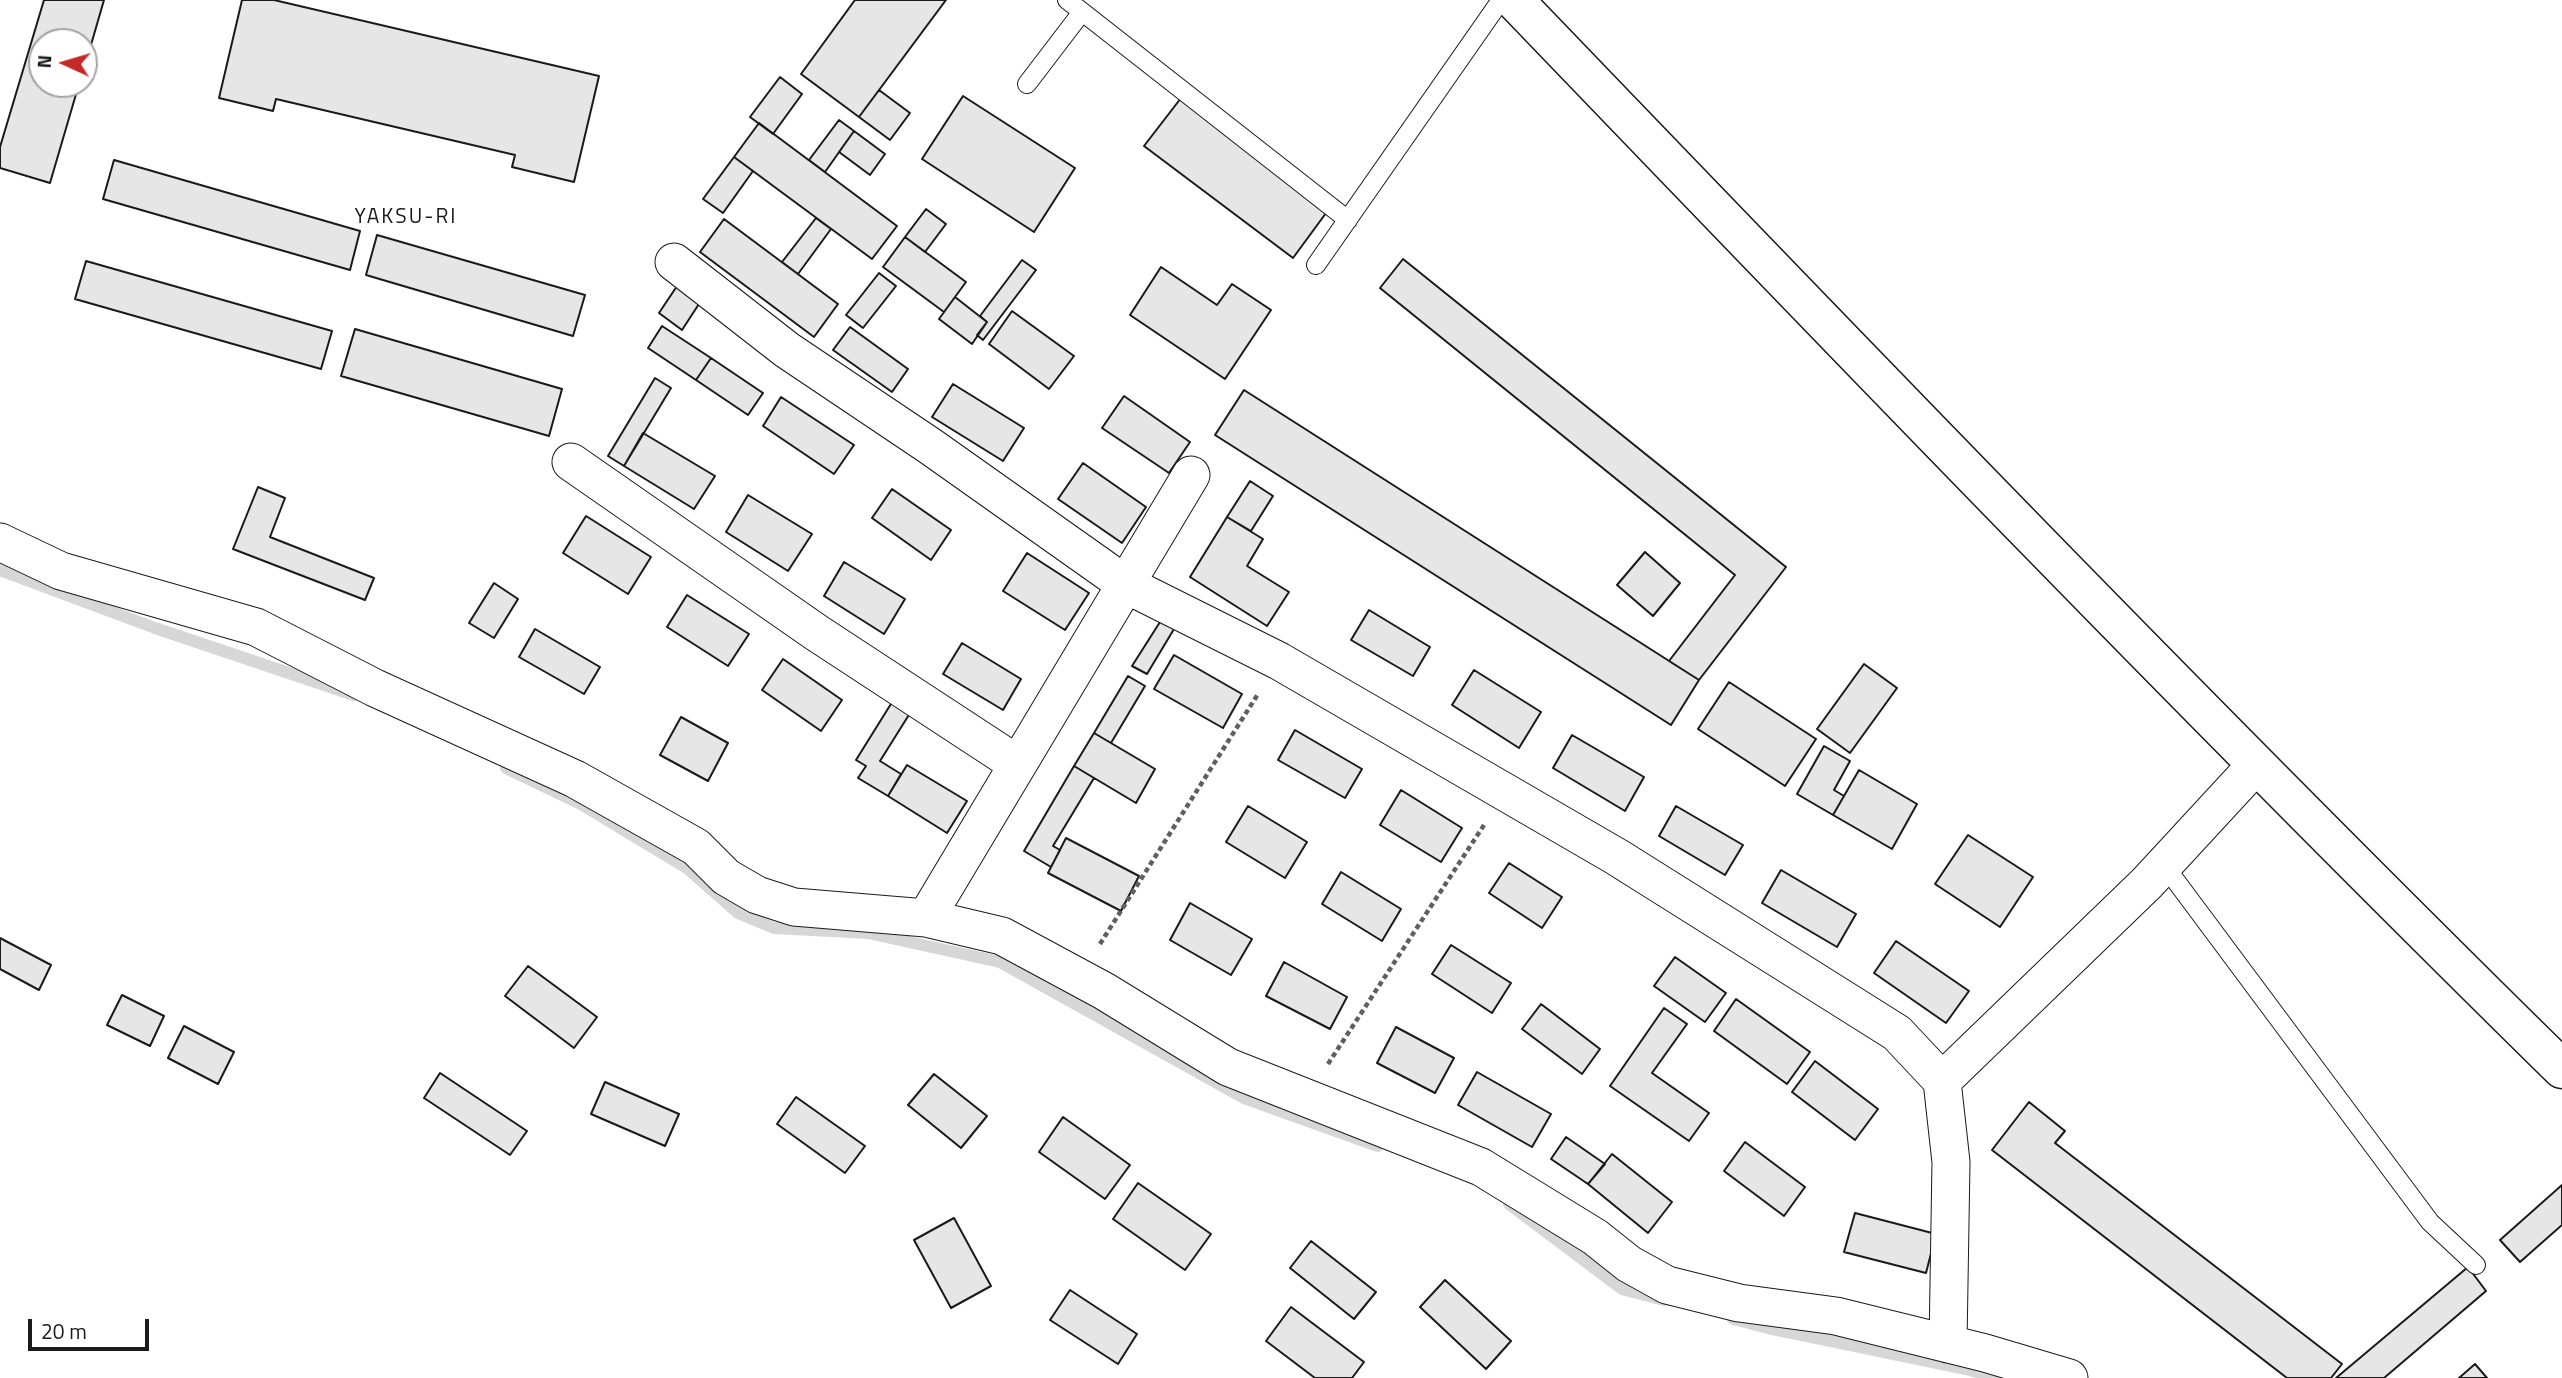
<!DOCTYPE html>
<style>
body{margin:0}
#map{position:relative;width:2562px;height:1378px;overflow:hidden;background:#fff;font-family:"Titillium Web",sans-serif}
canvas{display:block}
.north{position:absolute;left:28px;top:28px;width:70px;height:70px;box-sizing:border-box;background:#fff;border:2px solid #a3a3a3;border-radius:50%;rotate:274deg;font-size:19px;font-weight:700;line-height:28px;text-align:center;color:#1a1a1a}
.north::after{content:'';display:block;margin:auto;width:24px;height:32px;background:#c62828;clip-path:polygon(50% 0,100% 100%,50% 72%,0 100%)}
.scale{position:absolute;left:28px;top:1319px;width:121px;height:32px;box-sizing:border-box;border:4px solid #1a1a1a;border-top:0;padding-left:9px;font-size:21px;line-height:24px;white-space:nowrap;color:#1a1a1a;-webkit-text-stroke:5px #fff;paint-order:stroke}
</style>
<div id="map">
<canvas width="2562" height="1378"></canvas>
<div class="north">N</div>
<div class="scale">20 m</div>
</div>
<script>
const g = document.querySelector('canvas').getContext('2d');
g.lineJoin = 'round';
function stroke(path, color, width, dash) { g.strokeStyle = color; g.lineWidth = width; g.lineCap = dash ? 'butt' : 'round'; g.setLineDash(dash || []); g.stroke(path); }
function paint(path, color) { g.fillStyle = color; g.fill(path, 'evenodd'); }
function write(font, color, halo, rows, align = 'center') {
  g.font = font + ' "Titillium Web",sans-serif'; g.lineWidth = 5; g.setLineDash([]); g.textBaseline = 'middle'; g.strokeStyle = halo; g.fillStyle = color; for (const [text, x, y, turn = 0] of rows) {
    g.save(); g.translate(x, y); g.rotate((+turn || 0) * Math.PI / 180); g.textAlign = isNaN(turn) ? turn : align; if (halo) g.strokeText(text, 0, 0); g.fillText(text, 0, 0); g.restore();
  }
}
const stream = new Path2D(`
 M0,570L155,628L354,695
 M506,768L581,804L687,868L738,913L774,928L868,933L1000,962L1244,1098L1378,1146
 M1509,1204L1622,1289L1664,1300
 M1733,1319L1768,1328L1966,1369L1999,1378`);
const building = new Path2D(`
 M44,0H104L84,69V42H42V84H79L50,183L0,168V147Z
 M242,0H274L599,76L574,182L512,167L515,155L276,99L273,111L219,98Z
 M855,0H946L859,117L801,74Z
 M780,77L802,94L773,134L750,117Z
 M879,90L910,113L890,140L859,117Z
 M963,96L1075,168L1034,232L922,159Z
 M1181,98L1329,209L1293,258L1144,146Z
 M839,120L854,131L825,172L809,160Z
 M759,123L897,226L872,259L734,157Z
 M854,131L885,154L870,175L839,152Z
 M734,157L753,171L723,213L703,199Z
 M114,160L360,231L350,270L103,199Z
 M926,209L946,224L925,252L905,237Z
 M816,218L831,229L798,274L782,262Z
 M724,219L838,304L814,337L700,252Z
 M377,235L585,295L573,336L366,275Z
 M905,237L966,282L944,312L883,267Z
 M1403,259L1786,567L1699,680L1669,661L1735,575L1380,288Z
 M1022,260L1036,270L983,340L977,335L987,322L980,316Z
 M86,261L332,331L321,369L75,299Z
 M1161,267L1217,305L1232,284L1271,310L1225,379L1130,315Z
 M689,268L712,284L682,330L659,313Z
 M879,273L896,286L863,328L846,315Z
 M955,297L987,322L972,344L939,319Z
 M1012,311L1074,356L1049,389L989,344Z
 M662,326L711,358L696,380L648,348Z
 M850,327L908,369L892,392L833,350Z
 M355,329L562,389L549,436L341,376Z
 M711,358L763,393L748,415L696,380Z
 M655,378L671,388L624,466L608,456Z
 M953,384L1024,428L1003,461L932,417Z
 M1244,390L1699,680L1671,725L1215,435Z
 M1124,396L1190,442L1169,473L1102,428Z
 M781,397L854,445L834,474L763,426Z
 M643,433L715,476L694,509L624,466Z
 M1083,463L1146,507L1122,543L1058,499Z
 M1250,481L1273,496L1251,531L1227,517Z
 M258,487L285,498L270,537L374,578L365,600L233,549Z
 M892,489L951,530L931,560L872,518Z
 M748,495L812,534L788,571L726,532Z
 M586,516L651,557L628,594L563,553Z
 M1227,517L1263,539L1247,566L1289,592L1267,626L1190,577Z
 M1645,552L1680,583L1653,616L1617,585Z
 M1027,553L1089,593L1065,630L1003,591Z
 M844,562L905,599L884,634L824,596Z
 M494,583L518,599L494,638L469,623Z
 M687,595L749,634L728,666L667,627Z
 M1369,610L1430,647L1413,676L1351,640Z
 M1167,611L1180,619L1147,674L1132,666Z
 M535,629L600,667L584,694L519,657Z
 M962,643L1021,679L1003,710L943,674Z
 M1174,655L1242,694L1223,728L1154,689Z
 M783,659L842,700L821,731L762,690Z
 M1864,664L1897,688L1850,753L1817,729Z
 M1474,670L1541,712L1519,748L1452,705Z
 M1128,676L1145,686L1111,743L1094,733Z
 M1729,682L1816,739L1785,786L1698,729Z
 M899,691L917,702L880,761L901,774L888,796L858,778L866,766L856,760Z
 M681,717L728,743L708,781L660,755Z
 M1295,730L1362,769L1345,798L1278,760Z
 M1094,733L1155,769L1136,803L1074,766Z
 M1572,735L1644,777L1625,811L1553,768Z
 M1824,746L1850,761L1834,790L1844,796L1833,815L1797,794Z
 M907,765L967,801L947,833L888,796Z
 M1074,766L1094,778L1053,846L1060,850L1051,867L1024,851Z
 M1859,770L1917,804L1892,849L1833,815Z
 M1401,790L1462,828L1441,862L1380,825Z
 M1248,806L1307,842L1285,878L1226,842Z
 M1676,806L1743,845L1725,875L1659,836Z
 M1968,835L2033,877L2000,927L1935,884Z
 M1066,838L1139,876L1121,911L1048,873Z
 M1509,863L1562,897L1542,928L1489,893Z
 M1781,870L1856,914L1837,947L1762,903Z
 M1341,872L1401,909L1382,941L1322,904Z
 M1190,903L1252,939L1231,975L1170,940Z
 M0,938L51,965L39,990L0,969Z
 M1896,941L1969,991L1946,1023L1874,973Z
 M1451,945L1511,983L1492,1013L1432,974Z
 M1675,957L1726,993L1705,1022L1654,986Z
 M1284,962L1347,997L1330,1029L1266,996Z
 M528,966L597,1017L574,1048L505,996Z
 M122,995L164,1016L150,1046L107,1025Z
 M1736,999L1810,1052L1787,1084L1714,1031Z
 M1541,1004L1600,1049L1582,1074L1522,1029Z
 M1664,1008L1687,1024L1652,1073L1709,1113L1689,1141L1610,1086Z
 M184,1026L234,1052L218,1084L168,1058Z
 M1396,1027L1454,1058L1435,1093L1377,1063Z
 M1815,1061L1878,1109L1855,1140L1792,1092Z
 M1477,1072L1551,1114L1532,1147L1458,1105Z
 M440,1073L527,1131L510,1155L424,1098Z
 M934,1074L987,1116L961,1148L908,1105Z
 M605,1082L679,1114L665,1146L591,1114Z
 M796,1097L865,1146L845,1173L777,1124Z
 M2029,1102L2065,1131L2055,1143L2342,1364L2331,1378H2287L1992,1150Z
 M1063,1117L1130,1165L1105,1199L1039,1152Z
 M1566,1137L1605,1164L1588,1184L1551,1159Z
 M1745,1142L1805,1187L1784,1216L1724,1171Z
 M1612,1154L1672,1202L1648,1233L1588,1184Z
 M1138,1183L1211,1234L1185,1270L1113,1219Z
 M2562,1185V1225L2520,1262L2500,1240Z
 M1855,1213L1936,1234L1926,1273L1844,1252Z
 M954,1218L991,1286L951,1308L914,1240Z
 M1311,1241L1376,1292L1354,1319L1290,1268Z
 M2468,1267L2486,1291L2384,1378H2336Z
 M1445,1280L1511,1341L1486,1369L1420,1307Z
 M1070,1290L1137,1334L1118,1364L1050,1320Z
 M1291,1307L1364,1362L1352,1378H1315L1266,1341Z
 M2475,1364L2487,1378H2459Z`);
const path = new Path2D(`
 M1100,944L1258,694
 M1328,1064L1484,825`);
const service = new Path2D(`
 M1067,0L1348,220
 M1027,84L1082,12
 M1316,265L1501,0
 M2164,865L2430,1222L2476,1265`);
const minor = new Path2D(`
 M674,262L787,350L930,446L1125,584L1279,661L1617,857L1897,1033L1942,1081L1951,1162L1948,1344
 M571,462L817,633L1017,764
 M0,542L61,571L256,627L375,688L575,779L696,847L726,877L757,895L794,907L926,918L1002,936L1104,991L1228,1067L1481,1167L1595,1237L1629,1264L1667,1285L1739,1303L1836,1316L1985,1353L2069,1378
 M926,918L1191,475
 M1942,1081L2147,883L2256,765`);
const primary = new Path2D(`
 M1514,0C1860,360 2206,719 2562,1069`);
const quarterNames = [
 ["YAKSU-RI",406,218]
];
stroke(stream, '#d7d7d7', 12);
paint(building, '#e6e6e6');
stroke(building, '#1a1a1a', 2);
stroke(service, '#1a1a1a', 20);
stroke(minor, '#1a1a1a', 39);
stroke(primary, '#1a1a1a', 41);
stroke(path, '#5f5f5f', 4.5, [5, 3.5]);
stroke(service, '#fff', 18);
stroke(minor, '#fff', 37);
stroke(primary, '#fff', 38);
g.letterSpacing = '2px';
write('21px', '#1a1a1a', '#fff', quarterNames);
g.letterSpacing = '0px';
</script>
